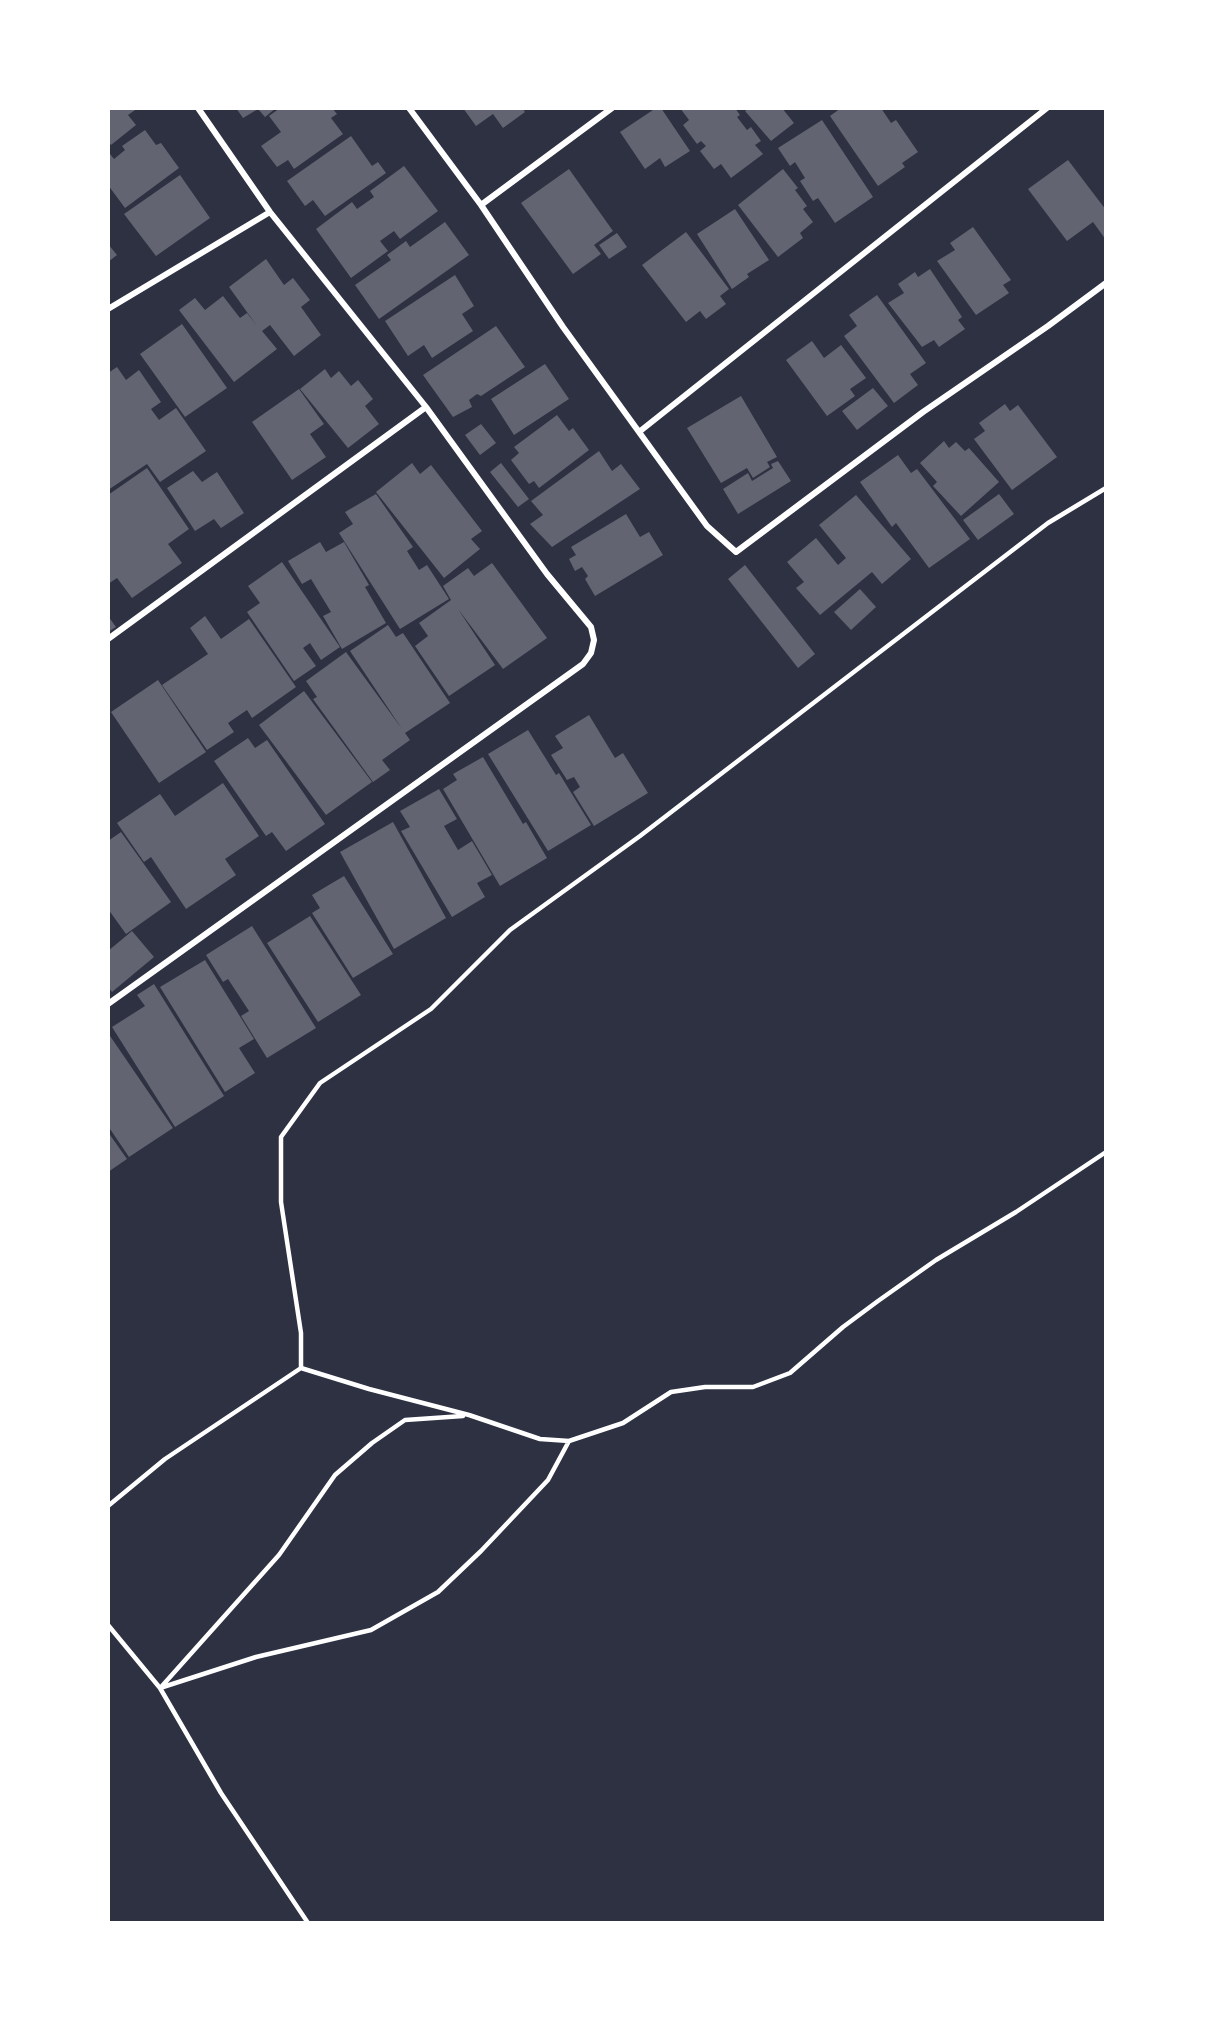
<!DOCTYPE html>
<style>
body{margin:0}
#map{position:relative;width:1214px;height:2031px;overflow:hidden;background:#2d3142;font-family:"IBM Plex Sans",sans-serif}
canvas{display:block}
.frame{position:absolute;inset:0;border:110px solid #fff;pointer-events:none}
</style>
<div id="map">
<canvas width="1214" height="2031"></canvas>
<div class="frame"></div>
</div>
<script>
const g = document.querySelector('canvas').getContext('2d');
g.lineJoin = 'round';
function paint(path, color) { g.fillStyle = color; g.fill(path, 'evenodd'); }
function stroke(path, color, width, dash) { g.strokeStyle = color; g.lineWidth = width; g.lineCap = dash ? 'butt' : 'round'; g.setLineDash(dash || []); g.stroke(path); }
const building = new Path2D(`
 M108,108H138L128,115L136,125L111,145L108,141Z
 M236,108H276L265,117L258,109L243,118Z
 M280,108H332L337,114L331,118L343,134L294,169L288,160L277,167L261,146L281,132L269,116Z
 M463,108H522L525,112L503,128L493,114L476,126Z
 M656,108H661L690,151L665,167L660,158L645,169L620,132Z
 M680,108H735L740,115L737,117L747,130L751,127L761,141L755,145L763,154L731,178L721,164L714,169L700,151L706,146L701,141L697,144L683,125L689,120Z
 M750,108H782L794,123L771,141L745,111Z
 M841,108H881L891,123L896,120L918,152L902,163L905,167L878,186L830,116Z
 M822,120L873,197L835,223L818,198L813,201L800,181L805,178L795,162L790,166L778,148Z
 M145,130L156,145L161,143L179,168L125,208L108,185V155L110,154L114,159L125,150L122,146Z
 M351,136L372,166L378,162L386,173L325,216L313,200L305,206L287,181Z
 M1068,160L1106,210V240L1093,222L1067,241L1028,189Z
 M404,166L438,211L400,239L394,231L380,241L388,251L351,278L316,229L352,202L357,209L374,197L370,191Z
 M569,169L613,231L594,245L601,254L573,274L521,203Z
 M783,169L798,188L795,190L807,206L803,209L813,222L800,233L803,238L778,257L738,205Z
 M180,175L210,218L156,256L124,214Z
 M735,209L769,260L747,274L749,277L732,289L697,234Z
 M445,222L469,255L379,319L355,285L391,260L387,255L406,241L410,247Z
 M973,227L1011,280L1003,285L1009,293L976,315L937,261L955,250L950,243Z
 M686,232L729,289L720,296L726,304L706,319L700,311L686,322L642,265Z
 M617,233L627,247L609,259L599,245Z
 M108,244L117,255L108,262Z
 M266,259L284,285L293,278L310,300L301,307L321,335L294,356L270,325L262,331L277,349L234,382L179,310L195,298L205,310L223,296L240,318L247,313L257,326L229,287Z
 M930,269L962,317L958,320L965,329L939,347L934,340L922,347L888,303L904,293L898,284L915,272L918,277Z
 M455,275L474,306L462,314L473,331L432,358L424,345L408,356L385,321Z
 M877,295L926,363L910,374L918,385L894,403L844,336L857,326L849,315Z
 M182,324L227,388L185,417L140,354Z
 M496,326L525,367L481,396L477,394L469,400L472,407L453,417L423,375Z
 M812,341L824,358L841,345L866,378L850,389L855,396L827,416L786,360Z
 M545,364L569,399L514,435L491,399Z
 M117,367L126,380L139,370L161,402L151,409L159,420L176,408L206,451L160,482L147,464L108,490V373Z
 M325,369L331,378L339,371L351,386L358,380L373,399L365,406L379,424L348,448L300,389Z
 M873,388L888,406L857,430L842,411Z
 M299,389L324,424L310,434L326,457L292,480L252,422Z
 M741,396L777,457L767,462L770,467L753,478L747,468L721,483L687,428Z
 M1005,404L1010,411L1018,405L1057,457L1012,490L974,439L985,431L979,423Z
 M557,415L569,431L573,428L589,450L539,488L534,481L529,484L511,460L519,453L514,447Z
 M481,424L496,443L480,455L465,435Z
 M944,441L949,448L956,442L965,451L969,448L999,482L961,516L933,486L937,482L920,463Z
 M599,451L612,471L621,464L640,489L552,547L530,524L543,515L531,501Z
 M898,455L911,473L917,469L970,539L929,568L896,523L892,527L860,482Z
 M778,461L791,481L738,514L723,489L748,473L752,481L773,468L771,464Z
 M412,463L420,474L431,465L482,531L471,539L480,549L444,578L376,492Z
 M501,463L529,499L518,507L490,472Z
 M147,468L189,529L168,544L182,563L132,598L117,578L108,584V495Z
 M193,471L202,482L217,472L244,513L221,528L214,519L195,531L167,488Z
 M376,494L413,547L407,551L419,570L427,565L449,599L400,629L339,533L353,524L345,512Z
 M999,494L1014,514L978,540L963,520Z
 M856,495L911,559L882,584L872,572L820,615L796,588L804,582L787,562L816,538L838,565L846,558L819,525Z
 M626,514L640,537L649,532L663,555L595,596L585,579L588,576L582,567L575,571L569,559L576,555L571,547Z
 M320,542L326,552L344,542L369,585L365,587L386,623L342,649L323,616L331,612L311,579L302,584L288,561Z
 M282,562L340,647L321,660L310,643L303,648L316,666L294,681L247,612L260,603L248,586Z
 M492,563L547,638L503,669L458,609L495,665L449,696L415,646L428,636L419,623L451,600L443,586L468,568L474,576Z
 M745,565L815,654L798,668L728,579Z
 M860,589L876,607L851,630L834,612Z
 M108,616L116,627L108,632Z
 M205,616L221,639L249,619L296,687L252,718L247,710L228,723L234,732L207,750L162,685L208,654L190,628Z
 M388,625L396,637L403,633L450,703L405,733L410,740L382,760L390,770L373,782L313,699L317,697L306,681L346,652L402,729L350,651Z
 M158,680L206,752L159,783L111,712Z
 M304,691L372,782L326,815L259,725Z
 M589,715L615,758L623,753L648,793L594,826L573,792L580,787L574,777L567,780L551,755L563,748L555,736Z
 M528,730L556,775L559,773L591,825L548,851L488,754Z
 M248,738L255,748L267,740L325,824L286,851L272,832L266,836L214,761Z
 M483,757L523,824L526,822L547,858L500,886L443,789L457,780L453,774Z
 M223,783L259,836L225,859L236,875L186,909L151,857L144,862L117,823L160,794L175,816Z
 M439,789L457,819L444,826L458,850L472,841L492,875L477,883L485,897L452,917L401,831L410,827L400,811Z
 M393,822L446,918L394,949L340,852Z
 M121,832L171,902L126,934L108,909V841Z
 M344,876L393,954L353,978L312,913L320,908L312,895Z
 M310,916L361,995L318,1022L267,943Z
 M252,926L316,1028L267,1058L241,1016L249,1011L228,979L223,982L206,955Z
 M132,931L154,957L112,992L108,987V951Z
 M205,960L254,1039L239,1048L255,1073L225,1092L160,987Z
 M154,984L224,1096L175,1127L112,1027L145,1006L137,995Z
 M108,1033L173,1128L129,1157L108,1126V1078L110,1077L108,1073Z
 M108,1132L127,1159L108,1172Z`);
const service = new Path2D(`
 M301,1368V1333L281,1202V1137L320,1083L431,1009L510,930L640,836L1048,523L1106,488
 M108,1506L165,1459L301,1368L369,1389L469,1415L540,1439L569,1441L623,1423L671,1392L705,1387H753L790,1373L843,1327L878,1301L936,1260L1016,1212L1106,1152
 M108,1625L160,1688L221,1793L308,1923
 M162,1686L279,1555L335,1475L372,1443L405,1420L463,1416
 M160,1688L256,1657L371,1630L438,1592L481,1551L548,1480L569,1441`);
const minor = new Path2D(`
 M409,108L481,205L563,327L707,526L736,552L923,412L1048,326L1106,283
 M481,205L612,108
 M108,309L270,212
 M639,432L1047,108
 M108,639L426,407
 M108,1004L583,664L591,653L594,640L591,627L547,574L426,407L270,212L198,108`);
paint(building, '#626471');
stroke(service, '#fff', 4.5);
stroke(minor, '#fff', 6);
</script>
